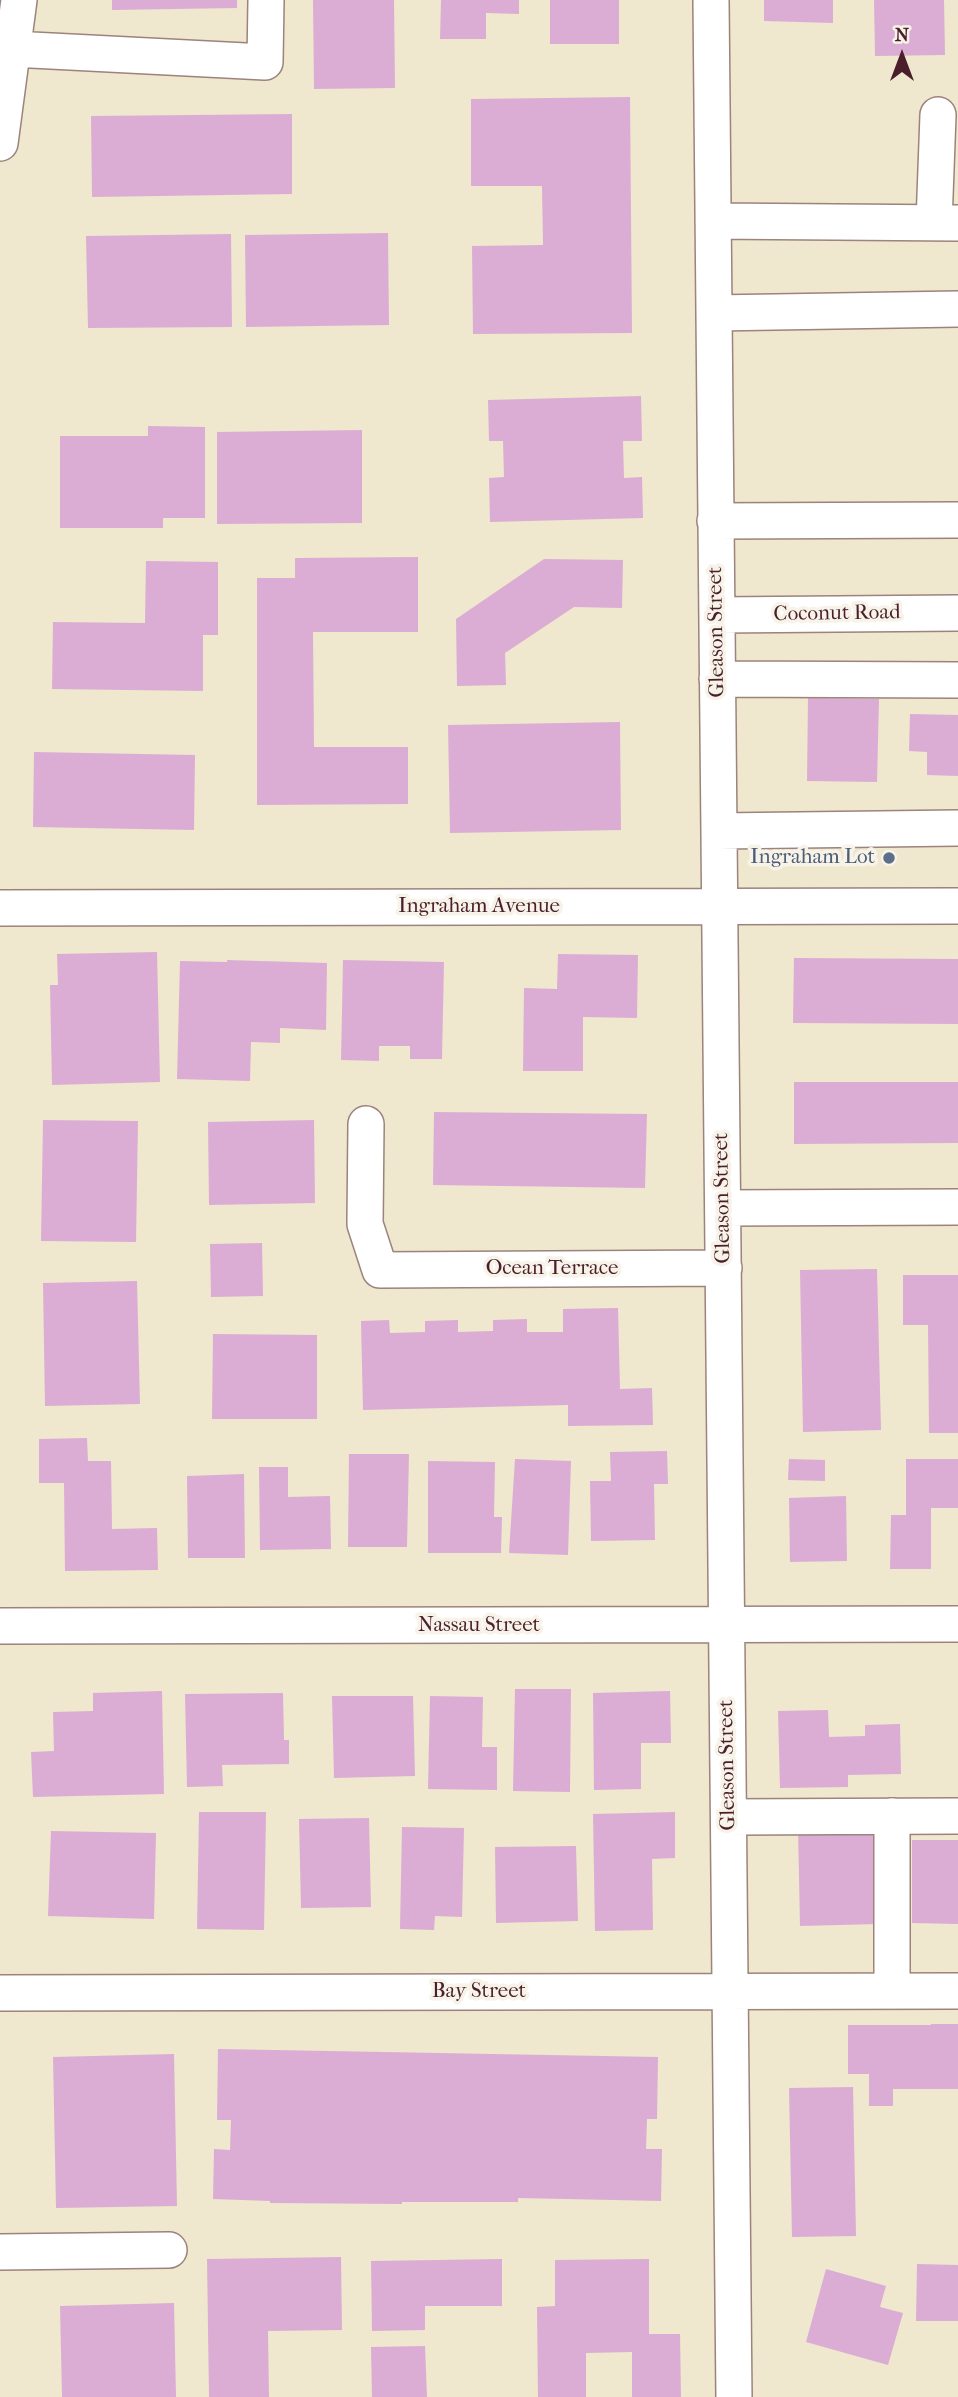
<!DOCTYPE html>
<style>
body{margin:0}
#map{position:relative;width:958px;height:2397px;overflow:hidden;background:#efe7ce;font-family:"IM FELL French Canon",serif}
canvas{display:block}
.north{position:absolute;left:867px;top:21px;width:70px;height:70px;-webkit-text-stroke:5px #f7f3e8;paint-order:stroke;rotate:0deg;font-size:19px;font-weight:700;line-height:28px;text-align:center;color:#4a1f2b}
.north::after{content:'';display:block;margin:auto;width:24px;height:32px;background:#4a1f2b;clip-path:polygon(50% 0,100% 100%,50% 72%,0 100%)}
</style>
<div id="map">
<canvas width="958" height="2397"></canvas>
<div class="north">N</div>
</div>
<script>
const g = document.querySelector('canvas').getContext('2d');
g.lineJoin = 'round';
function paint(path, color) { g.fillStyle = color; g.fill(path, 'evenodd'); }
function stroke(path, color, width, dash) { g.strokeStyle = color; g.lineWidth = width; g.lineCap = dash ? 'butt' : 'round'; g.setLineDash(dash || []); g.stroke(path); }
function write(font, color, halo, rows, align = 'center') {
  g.font = font + ' "IM FELL French Canon",serif'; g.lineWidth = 7; g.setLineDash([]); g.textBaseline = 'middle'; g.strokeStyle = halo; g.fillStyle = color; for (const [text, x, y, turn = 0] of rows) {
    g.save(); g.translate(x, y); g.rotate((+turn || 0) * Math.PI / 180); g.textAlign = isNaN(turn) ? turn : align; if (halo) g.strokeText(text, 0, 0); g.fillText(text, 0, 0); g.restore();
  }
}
const building = new Path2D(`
 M112,0H237V8L112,10Z
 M313,0H394L395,88L314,89Z
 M441,0H519V14L486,13V39H440Z
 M550,0H619V44H550Z
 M764,0H833V23L764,21Z
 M874,0H944L945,55L875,56Z
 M630,97L632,333L473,334L472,246L543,245L542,186H471V99Z
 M292,114V194L92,197L91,116Z
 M388,233L389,325L246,327L245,235Z
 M231,234L232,327L88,328L86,236Z
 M641,396L642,441H623L624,478L642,477L643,518L490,522L489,478L504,477L503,441H489L488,400Z
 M148,426L205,427V518H163V528H60V436H148Z
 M362,430V523L217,524V432Z
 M418,557V632H313L314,747H408V804L257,805V578H295V558Z
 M544,559L623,560L622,608L574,607L505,653L506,685L457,686L456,619Z
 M146,561L218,562V635H203V691L52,689L53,622L145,623Z
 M808,698L879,699L877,782L807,781Z
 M910,714L958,715V776L927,775V752L909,751Z
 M620,722L621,830L450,833L448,725Z
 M34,752L195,755L194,830L33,827Z
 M157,952L160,1082L52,1085L50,985H58L57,954Z
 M558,954L638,955L637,1018L583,1017V1071H523L524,988L557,989Z
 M794,958L958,959V1024L793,1023Z
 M227,960L327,963L326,1030L280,1028V1043L251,1042L250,1081L177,1079L180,961L227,962Z
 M343,960L444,962L442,1059H410V1046H379V1061L341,1060Z
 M794,1082H958V1143L794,1144Z
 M434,1112L647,1114L645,1188L433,1185Z
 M43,1120L138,1121L136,1242L41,1241Z
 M314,1120L315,1203L209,1205L208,1122Z
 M262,1243L263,1296L211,1297L210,1244Z
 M877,1269L881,1430L803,1432L800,1270Z
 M903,1275H958V1433H929L928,1325H903Z
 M137,1281L140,1404L45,1406L43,1283Z
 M618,1308L620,1389L652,1388L653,1425L568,1426V1405L363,1410L361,1321L389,1320L390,1333L425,1332V1321L458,1320V1332L493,1331V1320L527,1319V1332H563V1309Z
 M213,1334L317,1335V1419H212Z
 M87,1438L88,1461H111L112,1529L157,1528L158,1570L65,1571L64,1483H39V1439Z
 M667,1451L668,1484H654L655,1540L591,1541L590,1481H611L610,1452Z
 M349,1454H409L407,1547H348Z
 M515,1459L571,1461L568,1555L509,1553Z
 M789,1459L825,1460V1481L788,1480Z
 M906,1459H958V1508H931V1569H890L891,1515H906Z
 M428,1461L495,1462L494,1517H502L501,1553H428Z
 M259,1467H288V1497L330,1496L331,1549L260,1550Z
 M244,1474L245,1558H188L187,1476Z
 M846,1496L847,1561L790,1562L789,1498Z
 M515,1689H571L570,1792L513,1791Z
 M162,1691L164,1794L33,1797L31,1752L54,1751L53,1712L93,1711V1693Z
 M670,1691L671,1743H641V1789L594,1790L593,1693Z
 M283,1693L284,1740H289V1764L222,1765L223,1786L187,1787L185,1694Z
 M332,1696H413L415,1776L334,1778Z
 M430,1696L483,1697L482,1747H497V1790L428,1789Z
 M828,1710L829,1737L865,1736V1725L900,1724L901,1774L848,1775V1787L780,1788L778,1711Z
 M199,1812H266L264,1930L197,1929Z
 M675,1812V1858L652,1859L653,1930L595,1931L593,1814Z
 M369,1818L371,1907L301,1908L299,1819Z
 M875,1825L878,1924L800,1926L798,1827Z
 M402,1827L464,1828L462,1917L435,1916L434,1930L400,1929Z
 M51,1831L156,1833L154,1919L48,1916Z
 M912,1840H958V1924L912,1923Z
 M576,1846L578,1921L496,1923L495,1847Z
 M931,2024H958V2089H893V2106H869V2074H848V2025H931Z
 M218,2049L658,2057L657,2119H647L646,2149H662L661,2201L518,2198V2202H402V2204L270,2203V2201L213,2199L214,2149L230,2150L231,2120H217Z
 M174,2054L177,2206L56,2208L53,2057Z
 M853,2087L856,2236L792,2237L789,2088Z
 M341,2257L342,2330L268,2331L269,2397H209L207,2259Z
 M502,2259V2306H425V2330L372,2331L371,2261Z
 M649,2259V2334H680L681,2397H632V2352L586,2353V2397H538L537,2307L555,2306V2260Z
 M917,2264L958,2265V2321H916Z
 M826,2269L886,2286L880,2307L903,2313L888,2365L806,2342Z
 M174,2303L176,2397H62L60,2306Z
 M425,2346L427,2397H372L371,2347Z`);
const minor = new Path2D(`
 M711,0L734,2397
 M12,49L265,62L266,0
 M0,143L19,0
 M713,221L958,223
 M934,223L938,115
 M714,313L958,309
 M715,521L958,520
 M717,615L958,613
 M717,679L958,680
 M719,831L958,828
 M0,908L958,906
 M366,1124L365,1224L380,1270L724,1268
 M723,1208L958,1207
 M0,1626L958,1624
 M729,1817L958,1816
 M892,1991V1816
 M0,1993L958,1991
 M0,2252L169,2250`);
const markers = [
 [889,858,7,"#5c6f8a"]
];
const streetNames = [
 ["Coconut Road",837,614,-1],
 ["Gleason Street",717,632,-91],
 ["Ingraham Avenue",479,907],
 ["Gleason Street",723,1198,-91],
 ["Ocean Terrace",552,1269],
 ["Nassau Street",479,1626],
 ["Gleason Street",728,1765,-91],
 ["Bay Street",479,1992]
];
const serviceNames = [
 ["Ingraham Lot",875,858]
];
paint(building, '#dbadd4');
stroke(minor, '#9c837c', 38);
stroke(minor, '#fff', 35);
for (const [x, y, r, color] of markers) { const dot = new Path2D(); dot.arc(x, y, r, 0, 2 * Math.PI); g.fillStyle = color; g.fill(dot); stroke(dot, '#f7f3e8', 2.5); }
write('21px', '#4a1f2b', '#f7f3e8', streetNames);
write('21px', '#4e5e75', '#f7f3e8', serviceNames, 'right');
</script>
